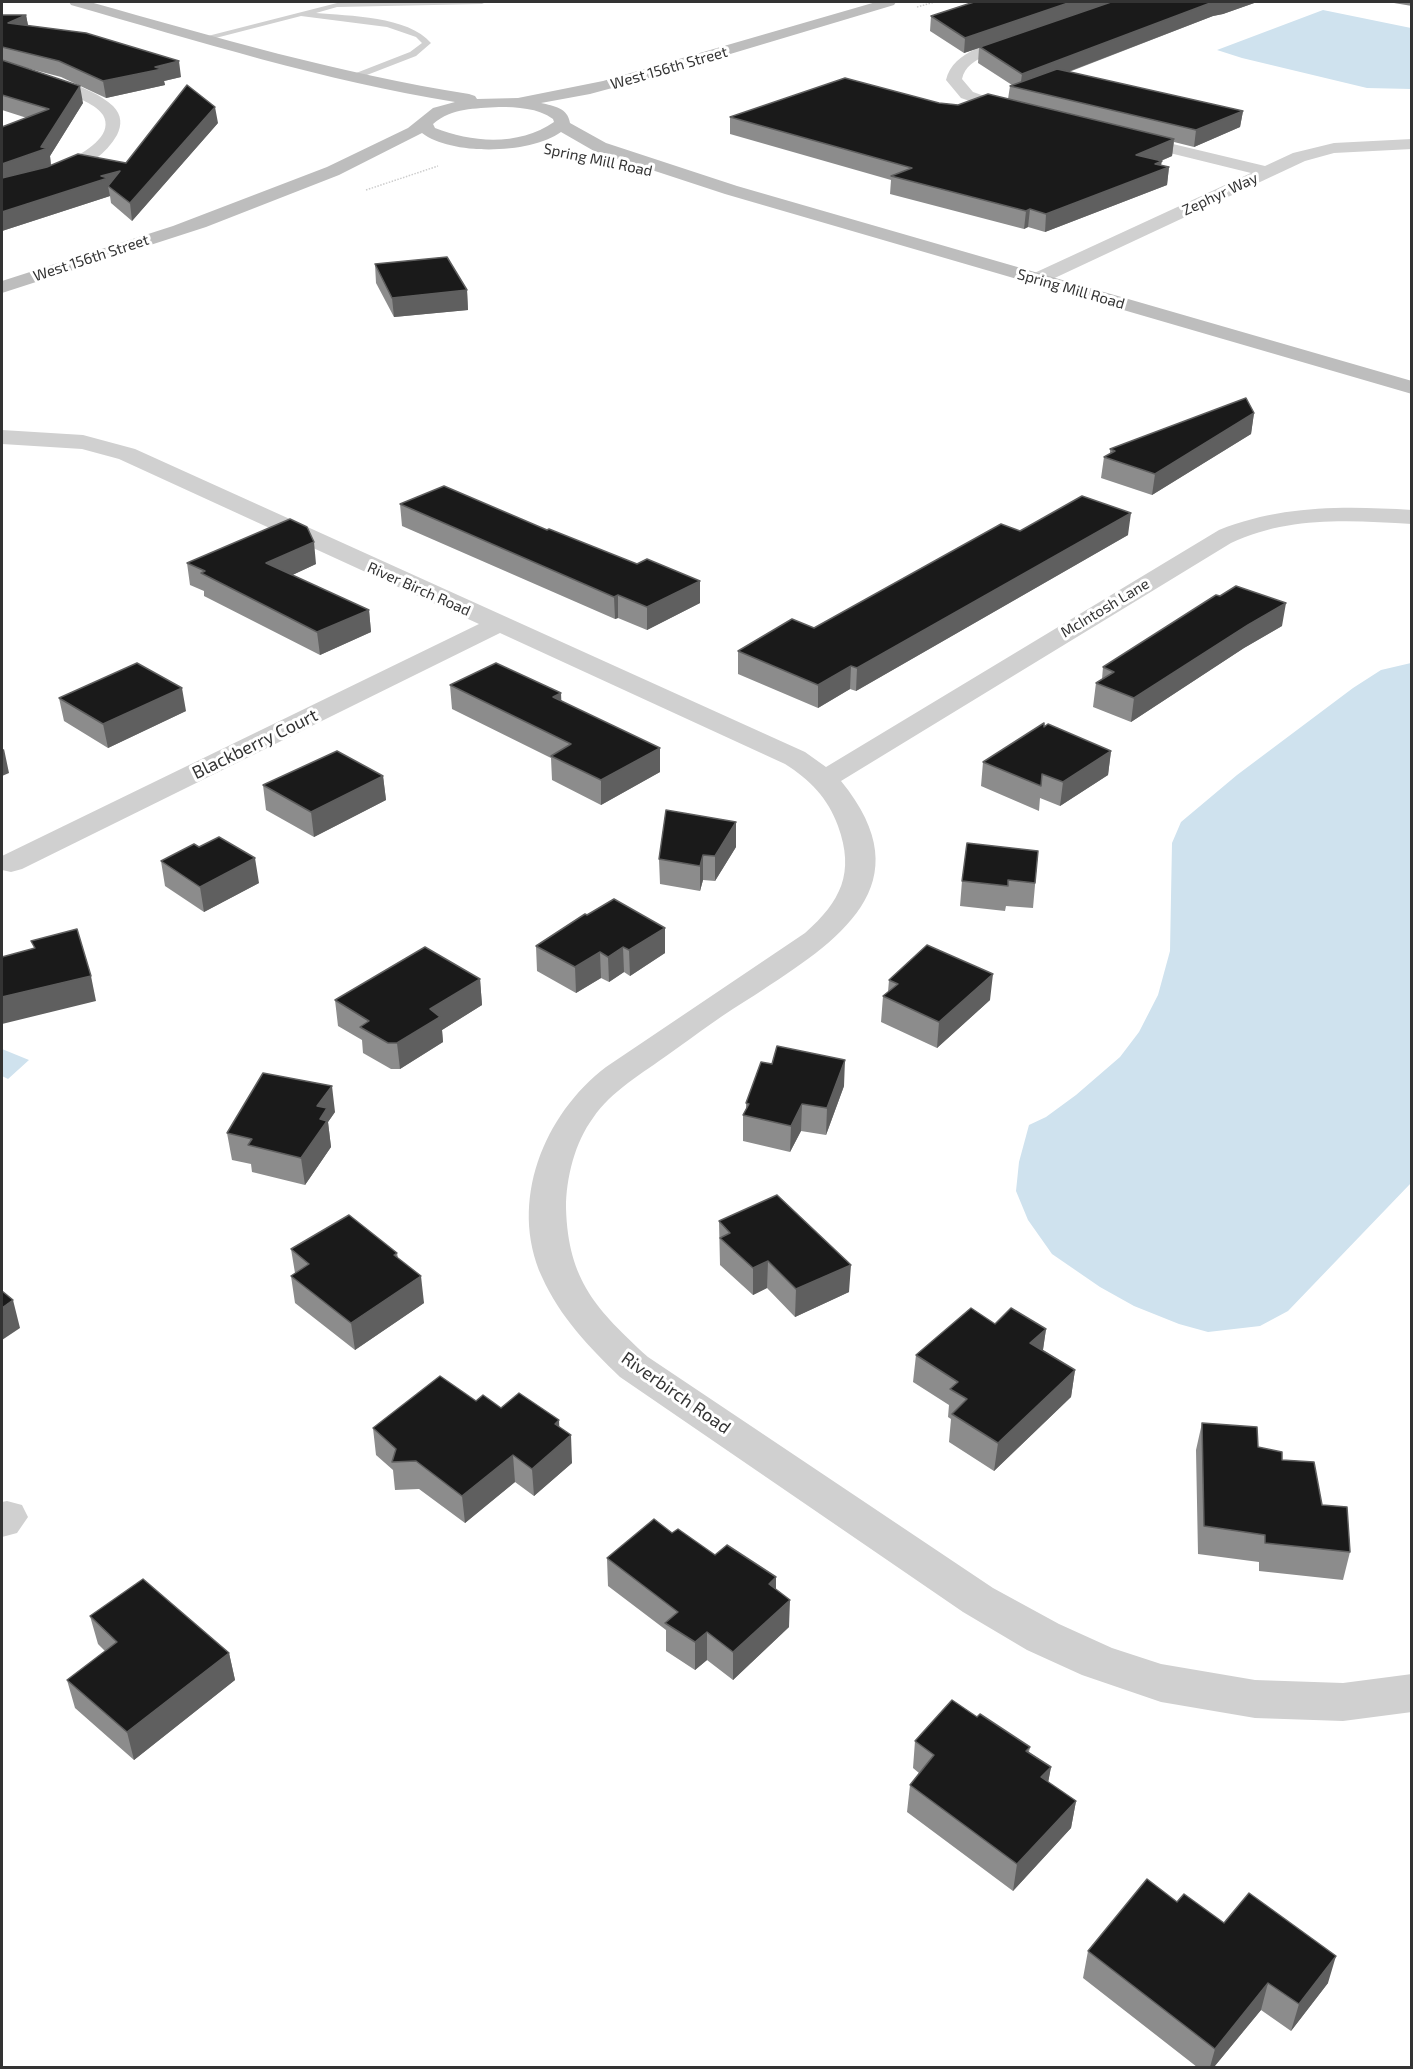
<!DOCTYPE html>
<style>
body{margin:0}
#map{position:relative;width:1413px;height:2069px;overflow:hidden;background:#fff;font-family:"Exo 2",sans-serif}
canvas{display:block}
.frame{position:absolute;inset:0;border:3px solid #333;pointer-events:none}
</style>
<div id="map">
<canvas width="1413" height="2069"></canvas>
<div class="frame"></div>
</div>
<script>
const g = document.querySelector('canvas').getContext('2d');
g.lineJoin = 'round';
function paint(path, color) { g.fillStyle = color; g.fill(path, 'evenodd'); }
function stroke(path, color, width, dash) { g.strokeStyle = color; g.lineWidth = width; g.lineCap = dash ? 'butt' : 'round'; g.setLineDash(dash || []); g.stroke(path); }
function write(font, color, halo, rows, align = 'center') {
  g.font = font + ' "Exo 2",sans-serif'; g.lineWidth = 6; g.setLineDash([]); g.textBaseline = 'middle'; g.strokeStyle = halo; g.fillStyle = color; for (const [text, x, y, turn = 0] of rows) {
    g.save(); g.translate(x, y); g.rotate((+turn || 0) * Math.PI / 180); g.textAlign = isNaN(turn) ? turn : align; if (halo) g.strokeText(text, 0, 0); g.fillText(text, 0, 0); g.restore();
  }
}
const water = new Path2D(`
 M1323,10L1411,28V89L1367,88L1242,58L1217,50Z
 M1411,663V1183L1288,1311L1260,1326L1208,1332L1179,1324L1134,1306L1100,1287L1052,1254L1028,1220L1016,1191L1019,1162L1029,1125L1046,1117L1076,1095L1120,1057L1139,1032L1158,995L1170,951L1172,843L1181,822L1237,775L1353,688L1381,670Z
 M2,1049L29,1060L8,1079L2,1076Z`);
const path = new Path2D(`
 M917,7L935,2
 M366,190L438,166`);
const lane = new Path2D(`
 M341,2H486L482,4L337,7L316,13C349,16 408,16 431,43L416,56L354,80L351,79V75L410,52L422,43L416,37L387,27L301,16L204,41L200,38Z`);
const street = new Path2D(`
 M1020,36L1025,37L1027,40L1025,43C1005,50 967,55 962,79L973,92L1022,109L1024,112L1022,115H1010L961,98L946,80C953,50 994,42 1020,36Z
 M2,63C33,71 90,84 113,106C122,115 122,125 117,135C96,172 40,188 2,195V185C22,179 123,150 103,115C92,96 23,80 2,73Z
 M1131,134L1265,166L1293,153L1334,143L1412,139V149L1334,153L1305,161L1044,283H1030L1027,279L1030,275L1251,173L1125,142L1123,139Z
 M2,430L83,435L135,449L805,752L826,767L1219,530C1282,505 1345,506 1412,510V524C1351,520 1287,516 1231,543L841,781C926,885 838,941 755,995C725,1013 697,1034 669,1054C643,1073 611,1091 593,1118C575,1142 566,1178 566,1208C568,1281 597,1310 648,1357L993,1588L1059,1624L1112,1648L1161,1664L1255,1680L1343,1683L1412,1674V1712L1343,1721L1255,1718L1161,1702L1082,1675L1027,1650L963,1612L620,1377C589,1347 560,1317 542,1277C508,1202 544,1114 606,1067L805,933C841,901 855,873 838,826C828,798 810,780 785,764L500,633L22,869L11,872L2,870V856L479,624L119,459L82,449L2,444Z
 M7,1501L22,1505L28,1517L17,1533L2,1537V1502Z`);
const secondary = new Path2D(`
 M69,2H90C215,37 340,74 469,94L475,96L477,99L518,98L603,81L876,2H896L894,5L660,75L590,94L541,103C554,106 568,108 570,123L606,143L737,186L1412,381V394L725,194L594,151L561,132C531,154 452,156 422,133L339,175L206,227L2,293V281L173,226L327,167L408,128L433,108L455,102C324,81 198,41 71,5ZM499,107C517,107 538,108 553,119L554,122C520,146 472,143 435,128L433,124C453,107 474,109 499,107Z`);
const wall = new Path2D(`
 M974,2H1257L1223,14L1213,16L1069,72L1243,111L1240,127L1194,147L1174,142L1172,156L1161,161V165L1169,167L1167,185L1045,232L1028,227L1024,229L890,194L891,180L730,134V117L939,103L958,105L1008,99L1010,86L1012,85L978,63L979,48L964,53L930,31L931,16Z
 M1388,2H1412V6Z
 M2,15H26L28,26L181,77L164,81L165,85L106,98L61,77L19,66L83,103L50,156L51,166L126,163L218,123L132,221L111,203L110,196L2,231V127L27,118L2,110Z
 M375,264L467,290L468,310L394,317L376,283Z
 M1254,413L1251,434L1152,495L1101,478L1104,457L1110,454V449Z
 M400,504L700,603L647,630L618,618L615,619L402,526Z
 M1020,531L1128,535L856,691L850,689L818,708L738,674V651L814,628Z
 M187,563L316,564L292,575L369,610L371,632L320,655L204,596V591L190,585Z
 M1282,626L1244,648L1131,722L1093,707L1096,683L1102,679L1103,667Z
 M450,685L561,700L660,772L601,805L552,780L551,758L452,709Z
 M59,698L186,711L108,748L64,721Z
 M1044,727L1111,751L1108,775L1060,806L1040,798L1039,811L981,786L983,762Z
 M383,776L386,800L314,837L266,810L263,785Z
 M736,847L715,881L703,880L700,891L660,884L659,859Z
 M1038,851L1033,908L1006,906L1005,911L960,906L962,881Z
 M161,861L259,883L204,912L165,886Z
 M585,914L665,953L630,976L624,972L609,982L601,978L576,993L537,971L536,946Z
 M480,979L482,1005L442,1030L443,1042L400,1069H391L363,1053L362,1040L338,1026L335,1000Z
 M889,980L990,1000L937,1048L881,1022L883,996L888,992Z
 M844,1086L826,1135L801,1131L790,1152L743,1141V1115L746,1109V1103Z
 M335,1112L328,1122L331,1147L305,1185L252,1172L251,1164L232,1160L227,1133Z
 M719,1221L849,1292L795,1317L767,1288L753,1295L720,1265Z
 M291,1249L397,1253L398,1258L424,1303L355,1350L295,1303L291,1276L295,1273Z
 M995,1324L1046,1329L1043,1350L1075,1370L1071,1397L994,1471L949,1442L951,1419L948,1417L949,1405L913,1382L916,1355Z
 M476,1401L501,1408L559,1420V1427L572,1463L534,1496L515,1482L465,1523L419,1489L395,1490L393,1470L376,1455L373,1428Z
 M1202,1423L1258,1447L1282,1460L1322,1505L1350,1552L1343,1580L1259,1571V1562L1198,1554L1196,1450Z
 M672,1533L715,1555L776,1577V1590L789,1627L733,1680L707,1660L695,1670L666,1651V1630L608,1586L607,1558Z
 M90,1616L229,1653L235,1680L134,1760L75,1708L67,1680L105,1651L98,1644Z
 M977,1717L1030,1747L1029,1752L1051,1767L1048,1782L1076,1801L1071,1828L1013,1891L907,1812L910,1785L919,1773L913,1768L915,1741Z
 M1177,1902L1224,1923L1328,1983L1291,2031L1261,2010L1214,2067H1197L1083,1978L1088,1951Z`);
const shadedWall = new Path2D(`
 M1071,2H1113L964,53L965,38Z
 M1213,2H1257L1223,14L1213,16L1023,89H1020L1022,74Z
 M26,15L29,30L8,23Z
 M179,61L181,77L164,81L165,85L106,98L103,81Z
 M80,86L83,103L50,156L51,166L2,183V164L41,147Z
 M215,107L218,123L132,221L130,203Z
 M1243,111L1240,127L1194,147L1196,130Z
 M1174,139L1172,156L1134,172L1136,155Z
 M1162,161L1160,170L1169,167L1167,185L1045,232L1046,214Z
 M120,171L108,186L110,196L2,231V212L101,176Z
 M1030,209L1028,227L1024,229L1026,211Z
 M467,290L468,310L394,317L392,298Z
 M1254,413L1251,434L1152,495L1155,474Z
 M1131,513L1128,535L856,691L857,668Z
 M314,542L316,564L269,586L266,563Z
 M700,581V603L647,630V607Z
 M618,595V618L615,619L614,597Z
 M1286,603L1282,626L1244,648L1131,722L1134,698L1248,625Z
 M369,610L371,632L320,655L317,632Z
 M851,666L850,689L818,708V685Z
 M182,688L186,711L108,748L103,724Z
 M561,693L562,716L553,697Z
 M660,748V772L601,805V780Z
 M4,749L9,773L2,776V750Z
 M1111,751L1108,775L1060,806L1063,782Z
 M383,776L386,800L314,837L311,812Z
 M736,822V847L715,881V856Z
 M703,855V880L700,891V866Z
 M255,858L259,883L204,912L200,887Z
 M665,928V953L630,976L629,950Z
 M623,947L624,972L609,982L608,957Z
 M600,952L601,978L576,993L575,967Z
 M993,974L990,1000L937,1048L939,1022Z
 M91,976L96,1001L2,1024V997Z
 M480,979L482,1005L442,1030L443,1042L400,1069L397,1043L430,1009Z
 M845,1060L844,1086L826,1135L827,1108Z
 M332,1086L335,1112L328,1122L331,1147L305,1185L301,1158L317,1106Z
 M802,1104L801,1131L790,1152L791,1126Z
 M768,1261L767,1288L753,1295V1268Z
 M851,1265L849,1292L795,1317L796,1289Z
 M421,1276L424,1303L355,1350L351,1323Z
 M13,1300L20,1328L2,1340V1308Z
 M1046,1329L1042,1356L1030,1343Z
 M1075,1370L1071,1397L994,1471L998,1443Z
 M559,1420L560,1444L571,1435L572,1463L534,1496L532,1469L555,1424Z
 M513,1455L515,1482L465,1523L462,1496Z
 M776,1577V1605L769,1584Z
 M790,1600L789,1627L733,1680V1652Z
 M707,1632V1660L695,1670V1642Z
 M229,1653L235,1680L134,1760L127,1732Z
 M1051,1767L1046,1794L1041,1777Z
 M1076,1801L1071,1828L1013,1891L1017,1864Z
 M1336,1956L1328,1983L1291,2031L1299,2004Z
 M1268,1983L1261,2010L1214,2067H1210L1215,2049Z`);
const building = new Path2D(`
 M974,2H1071L965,38L931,16Z
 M1111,2H1213L1022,74L980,47Z
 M2,15H26L8,23L86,33L179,61L155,67L162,69L103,81L59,61L2,47Z
 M2,60L80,86L41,147L48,148L2,164V127L49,109L2,95Z
 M1057,69L1243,111L1196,130L1010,86Z
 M845,78L939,103L958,105L988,94L1174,139L1136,155L1162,161L1155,164L1169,167L1046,214L1030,209L1026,211L891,176L912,168L730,117Z
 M187,85L215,107L130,203L108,186L120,171L101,176L108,178L2,212V178L47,167L78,154L126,163Z
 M447,257L467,290L392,298L375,264Z
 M1246,398L1254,413L1155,474L1104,457L1115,451L1110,449Z
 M444,486L547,530L549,529L637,564L647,559L700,581L647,607L618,595L614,597L400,504Z
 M1082,496L1131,513L857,668L851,666L818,685L738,651L792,619L814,628L1001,524L1020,531Z
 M290,519L307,527L314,542L266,563L369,610L317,632L201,573L205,571L187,563Z
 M1236,586L1286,603L1248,625L1134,698L1096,683L1114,672L1103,667L1216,595L1220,596Z
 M137,663L182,688L103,724L59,698Z
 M496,663L561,693L553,697L660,748L601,780L551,756L571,744L450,685Z
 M1044,723V727L1048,724L1111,751L1063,782L1042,774L1041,786L983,762Z
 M337,751L383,776L311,812L263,785Z
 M666,810L736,822L715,856L703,855L700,866L659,859Z
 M219,837L255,858L200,887L161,861L194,844L199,847Z
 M967,843L1038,851L1035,883L1008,880V886L962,881Z
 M614,899L665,928L629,950L623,947L608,957L600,952L575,967L536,946L585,914L587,915Z
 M77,929L91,976L2,997V957L35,948L31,941Z
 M927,945L993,974L939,1022L883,996L898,984L889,980Z
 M425,947L480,979L430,1009L440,1017L397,1043H388L360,1027L369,1021L335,1000Z
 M777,1046L845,1060L827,1108L802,1104L791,1126L743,1115L749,1104L746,1103L761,1062L772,1064Z
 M263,1073L332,1086L317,1106L327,1108L320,1119L327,1121L301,1158L248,1145L252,1139L227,1133Z
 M777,1195L851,1265L796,1289L768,1261L753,1268L720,1238L730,1233L719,1221Z
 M349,1215L397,1253L394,1255L421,1276L351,1323L291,1276L309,1264L291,1249Z
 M2,1291L13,1300L2,1308Z
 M971,1308L995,1324L1011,1308L1046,1329L1030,1343L1075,1370L998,1443L952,1414L967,1399L950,1389L958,1382L916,1355Z
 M440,1376L476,1401L483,1395L501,1408L519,1393L559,1420L555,1424L571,1435L532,1469L513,1455L462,1496L416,1461L392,1462L396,1449L373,1428Z
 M1202,1423L1257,1427L1258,1447L1282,1452V1460L1314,1462L1322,1505L1347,1507L1350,1552L1265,1543V1535L1204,1526Z
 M654,1519L672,1533L678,1529L715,1555L727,1545L776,1577L769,1584L790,1600L733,1652L707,1632L695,1642L665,1623L678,1612L607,1558Z
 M143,1579L229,1653L127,1732L67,1680L117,1642L90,1616Z
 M952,1700L977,1717L980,1714L1030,1747L1026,1751L1051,1767L1041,1777L1076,1801L1017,1864L910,1785L934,1755L915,1741Z
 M1147,1879L1177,1902L1184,1894L1224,1923L1249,1893L1336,1956L1299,2004L1268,1983L1215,2049L1088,1951Z`);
const farStreetnames = [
 ["West 156th Street",669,68,-16],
 ["Spring Mill Road",598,160,12],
 ["Zephyr Way",1220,194,-25],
 ["West 156th Street",91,258,-18],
 ["Spring Mill Road",1071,289,16],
 ["River Birch Road",419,589,24],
 ["McIntosh Lane",1105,608,-31]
];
const streetNames = [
 ["Blackberry Court",255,744,-26],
 ["Riverbirch Road",676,1393,35]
];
paint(water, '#cfe2ee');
stroke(path, '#cdcdcd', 1.5, [1.5, 1.5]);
paint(lane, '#d0d0d0');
paint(street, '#d0d0d0');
paint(secondary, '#bdbdbd');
paint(wall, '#8c8c8c');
paint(shadedWall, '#5f5f5f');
paint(building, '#1a1a1a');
stroke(building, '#5f5f5f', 1.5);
write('15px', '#333', '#fff', farStreetnames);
write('18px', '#333', '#fff', streetNames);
</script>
